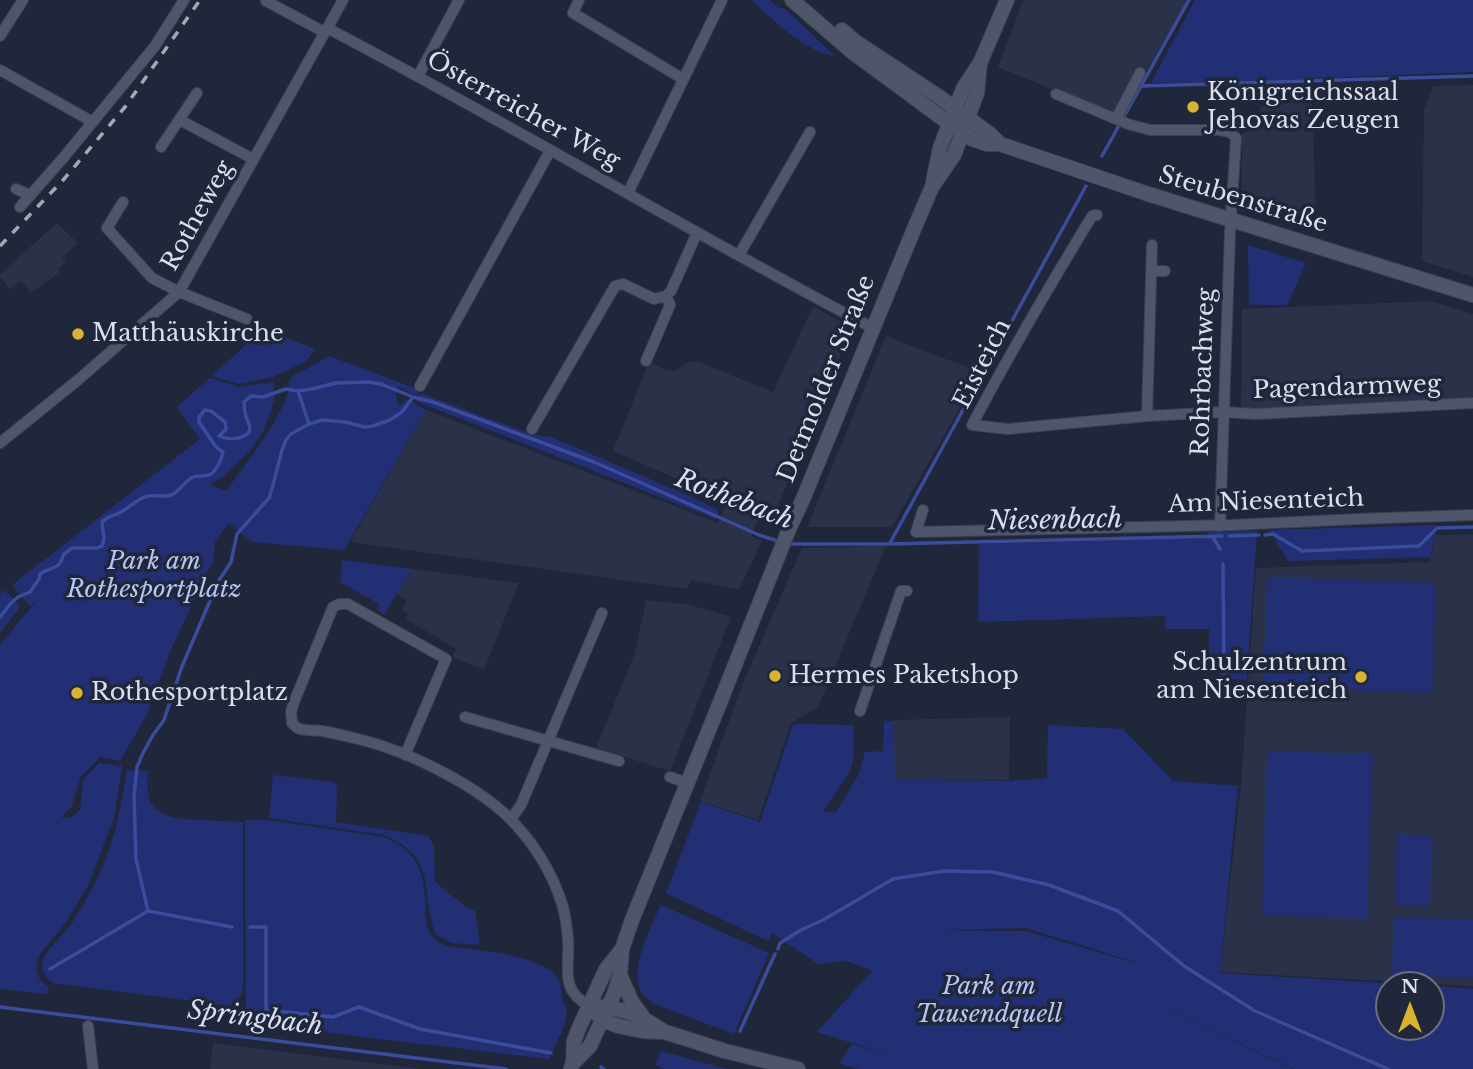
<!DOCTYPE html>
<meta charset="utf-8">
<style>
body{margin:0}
#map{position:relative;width:1473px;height:1069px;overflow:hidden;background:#21273a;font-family:"Libre Baskerville",serif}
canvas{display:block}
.north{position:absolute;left:1375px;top:971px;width:70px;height:70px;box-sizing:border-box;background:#21273a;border:2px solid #6b7181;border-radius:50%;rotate:0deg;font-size:19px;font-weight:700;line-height:28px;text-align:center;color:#dadfeb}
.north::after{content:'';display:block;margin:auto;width:24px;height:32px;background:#dab333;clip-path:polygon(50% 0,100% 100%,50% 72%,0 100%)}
</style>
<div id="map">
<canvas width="1473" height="1069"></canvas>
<div class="north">N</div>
</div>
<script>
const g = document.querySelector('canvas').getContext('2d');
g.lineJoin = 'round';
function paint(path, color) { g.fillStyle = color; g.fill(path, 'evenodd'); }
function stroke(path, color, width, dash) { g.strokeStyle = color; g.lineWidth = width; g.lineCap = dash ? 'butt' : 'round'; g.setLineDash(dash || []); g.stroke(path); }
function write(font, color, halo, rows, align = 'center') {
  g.font = font + ' "Libre Baskerville",serif'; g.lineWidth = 7; g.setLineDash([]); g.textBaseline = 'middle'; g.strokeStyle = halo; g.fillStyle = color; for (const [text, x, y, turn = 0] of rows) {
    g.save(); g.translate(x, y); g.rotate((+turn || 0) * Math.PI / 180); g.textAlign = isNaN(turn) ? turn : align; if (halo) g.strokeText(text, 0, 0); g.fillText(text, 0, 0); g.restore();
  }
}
const built = new Path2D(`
 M1023,0H1188L1119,117L998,67Z
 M1473,85V277L1422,261L1424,111L1433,86Z
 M1312,99L1316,218L1242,193V135L1263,105L1270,101Z
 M57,223L78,243L62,257L66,262L58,269L60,272L31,293L21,281L10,290L0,277V274Z
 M1431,301L1473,314V402L1241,409L1242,309Z
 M813,306L845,324L849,335L772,519L760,514L751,536L762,541L739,590L691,580L687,589L350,542L426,410L718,523L727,502L698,490L675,478L613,451L649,362L668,371H675L688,362L696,361L773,392Z
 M886,336L980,372L892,527H807Z
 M1435,535H1473V986L1220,972L1241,785L1256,568L1430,562Z
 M886,546L818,707L791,723L758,820L700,801L743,683L802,548Z
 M412,569L519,583L484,670L452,657L456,649L406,619L408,614L401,610L407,601L397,594Z
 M646,600L691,605L731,617L670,771L596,748L635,653Z
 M1010,717L1009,780H894L893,720Z
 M213,1043L421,1069H210Z`);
const green = new Path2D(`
 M751,0H769L779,8H784L835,56C805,52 773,19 751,0Z
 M1195,0H1473V72L1254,81L1151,83Z
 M1248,245L1306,263L1287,305H1249Z
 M263,329L315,349L305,362L273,377L238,384L212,376Z
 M329,356L420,390L417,396L399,387L396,396L399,407L407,399L426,410L344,550L252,542L229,523L215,541L213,561L171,649L147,714L120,761L100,757L80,778L72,806L61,817L70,818L80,810L83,780L99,763L122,766L114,818L87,888L64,925L39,955L36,968L40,980L49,987L47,994L0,989V645L38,599L30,606L12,585L200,439L177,407L210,378L239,387L273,382L275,399L263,432L250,451L224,476L210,485L226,491C247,462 271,433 286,399C289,393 288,385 290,378Z
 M420,393L531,434L551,437L692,497L719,510L716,519L416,401Z
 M1437,525L1430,557L1288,561L1269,530Z
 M1257,531L1247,680L1220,678V654L1209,653V629H1165V616L978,622L979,544L1208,538V532Z
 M342,560L412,569L384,615L377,610L379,604L340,582Z
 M1267,577L1436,583L1432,693L1263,687Z
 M5,590L20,607L0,633V594Z
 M884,721H893L895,780L1009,781L1047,778L1048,725L1123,729L1173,781L1238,786L1220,973L1416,985H1389V1027H1431V986L1473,989V1069H1294L1133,992L1292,1069H858L839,1063L852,1044L898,1057L817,1032L872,971L847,961L818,964L772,933L768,941L666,893L701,802L760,822L793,724L853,725L854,757L850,771L823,812H836L859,774L865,752L883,751ZM1026,928L1135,962V963L1026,931L936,930Z
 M1267,751L1373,754L1367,919L1262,915Z
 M127,770L148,771C143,813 162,818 198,820C213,821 228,821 243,822V987L241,995L230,1006L53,983C47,978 42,973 42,965C42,954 63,935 70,926C92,893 110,856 118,818C122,802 124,786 127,770Z
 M273,775L333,782L337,787L336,822L428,836L434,846L435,882L466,907L475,910L480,945L452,943L436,935C419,890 440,859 384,835L269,818Z
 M245,820H269L384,837C414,850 424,868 425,900C426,914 424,930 436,940C445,949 461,947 472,949C494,952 551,959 560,982C561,987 561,993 562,998C563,1003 566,1009 567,1014C567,1023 553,1050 549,1059L246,1023Z
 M1397,834L1432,836L1430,906L1395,905Z
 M661,905L769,953L734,1034L654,1004C650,1001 645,998 642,993C628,969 651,928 661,905Z
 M1394,917L1473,920V978L1392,975Z
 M661,1051L727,1069H665L655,1065Z`);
const stream = new Path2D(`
 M1141,86L1473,76
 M1102,156L1189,0
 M298,391L309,424
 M1265,535L1273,534L1302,551L1419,546L1437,528L1473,527
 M1212,536L1220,549
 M1229,536L1259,535
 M890,543L1086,186
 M788,544H889L1222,536
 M1223,564L1224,673
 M0,617L10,604L18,597L30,592L39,579L40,574C49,567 61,570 63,555L72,548H97L102,546L104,539L102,522C110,514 113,517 121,512C131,507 137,498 149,496C156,495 165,497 171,495C180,491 185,481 193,477C198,475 204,477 209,475C216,472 222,459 223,452L216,447L199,422V417L205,410L211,411L225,422L226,429L219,436C226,439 233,440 242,437C252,433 251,428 247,419C245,414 244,408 244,402L251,396L263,397L286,389L298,391L312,389L336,383L368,382L381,384L413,397L433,402L594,462L759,535L781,542
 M148,911L136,859L134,796L137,767L143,753L153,735L164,720L181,669L218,582L231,562L237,534L269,498L273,485L282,450L286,440L291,434L309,424L322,420L345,422L365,427L373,426L390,420L402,412L413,397
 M250,927H266V1010L333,1017L359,1007L420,1029L551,1053
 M778,949L780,943L801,930L823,920L893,879L944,871L993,872L1049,885L1118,911L1184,966L1255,1011L1388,1069
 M50,969L148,911L232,927
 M0,1007L506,1069
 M740,1031L775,954
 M601,1067L604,1069`);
const street = new Path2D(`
 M267,0L266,1L324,32
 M579,0L573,13L683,79
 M327,28C511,124 689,232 873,328
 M0,36L23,0
 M0,70L93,122
 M418,76L459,0
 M1056,94L1128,124L1150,130H1220L1230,132L1236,138L1230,232L1220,526
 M1116,119L1140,73
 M180,120L253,159
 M161,147L197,93
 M16,189L30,195
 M628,193L722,0
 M123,202L107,228L152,278L179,292L247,319
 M20,207L64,157L155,46L184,0
 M1097,215L1092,216C1050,285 1010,353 972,425L1008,429L1147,416L1223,412L1256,414L1473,403
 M739,255L810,132
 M1151,271H1165
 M646,361L670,305L666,296
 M420,386L550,151
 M1147,416L1152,245
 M532,429L615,286L623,284L654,299L666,296L671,291L697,233
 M0,443L78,380L179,292L343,0
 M923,510L916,532L1232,525L1358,519L1473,515
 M860,711L901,591H907
 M465,717L619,761
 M405,755L446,659L348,604H339L333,607L294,702L291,712L292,723C296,727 295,727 300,729C307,731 315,730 322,731C334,733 346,736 358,739C408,751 482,787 516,825C535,846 551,872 560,898C565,911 567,926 568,940C570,969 559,989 589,1006
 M670,777L687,783
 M511,819L521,805L602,613
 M88,1026L93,1069`);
const secondary = new Path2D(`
 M792,0L851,51L950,124L972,139L987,144H1000L1148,194L1473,295
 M842,30L856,42L938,96L990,134L1000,144
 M933,182L940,148L955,109L964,87L980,63L1007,0
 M620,975L632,1002L643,1017
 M589,1006L603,1020L618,1026L642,1031L665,1032L725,1051L798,1069
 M601,1007C628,1009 643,1017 665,1032
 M573,1063L590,1046L614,994L620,975L622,949L632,920L719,705L789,529L803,499L914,229L932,187L954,155L977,93L980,63
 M571,1068L573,1063L574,1041L579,1028L606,969L622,949`);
const rail = new Path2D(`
 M0,246L64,179L125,107L200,0`);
const markers = [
 [1193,107,7,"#dab333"],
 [78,334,7,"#dab333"],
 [775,676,7,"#dab333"],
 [1361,677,7,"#dab333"],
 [77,693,7,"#dab333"]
];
const poiNames = [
 ["Königreichssaal",1207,93],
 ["Jehovas Zeugen",1207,121],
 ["Matthäuskirche",92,334],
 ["Schulzentrum",1347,663,"right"],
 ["am Niesenteich",1347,691,"right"],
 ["Hermes Paketshop",789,676],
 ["Rothesportplatz",91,693]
];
const streetNames = [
 ["Österreicher Weg",523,111,29],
 ["Steubenstraße",1243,200,17],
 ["Rotheweg",198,216,-61],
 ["Eisteich",983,364,-63],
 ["Rohrbachweg",1204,372,-88],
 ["Detmolder Straße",827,379,-68],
 ["Pagendarmweg",1347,388,-2],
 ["Am Niesenteich",1266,502,-2]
];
const parkNames = [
 ["Park am",154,562],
 ["Rothesportplatz",154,590],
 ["Park am",989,987],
 ["Tausendquell",989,1015]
];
const waterNames = [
 ["Rothebach",734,500,21],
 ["Niesenbach",1055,521,-1],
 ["Springbach",255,1019,7]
];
paint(built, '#2a3148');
paint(green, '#222f74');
stroke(stream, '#3a4c9b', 3.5);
stroke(street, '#3d4251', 12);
stroke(secondary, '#3d4251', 16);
stroke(street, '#4f566b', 10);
stroke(secondary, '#4f566b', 14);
stroke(rail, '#a3a8b7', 3.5, [9, 9]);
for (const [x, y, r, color] of markers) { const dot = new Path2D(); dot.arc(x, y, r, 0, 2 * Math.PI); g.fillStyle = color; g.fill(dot); stroke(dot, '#21273a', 2.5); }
write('24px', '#dadfeb', '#21273a', poiNames, 'left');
write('24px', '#dadfeb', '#21273a', streetNames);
write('italic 24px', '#b6c5f1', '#21273a', parkNames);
write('italic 26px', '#d7dff5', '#21273a', waterNames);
</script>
